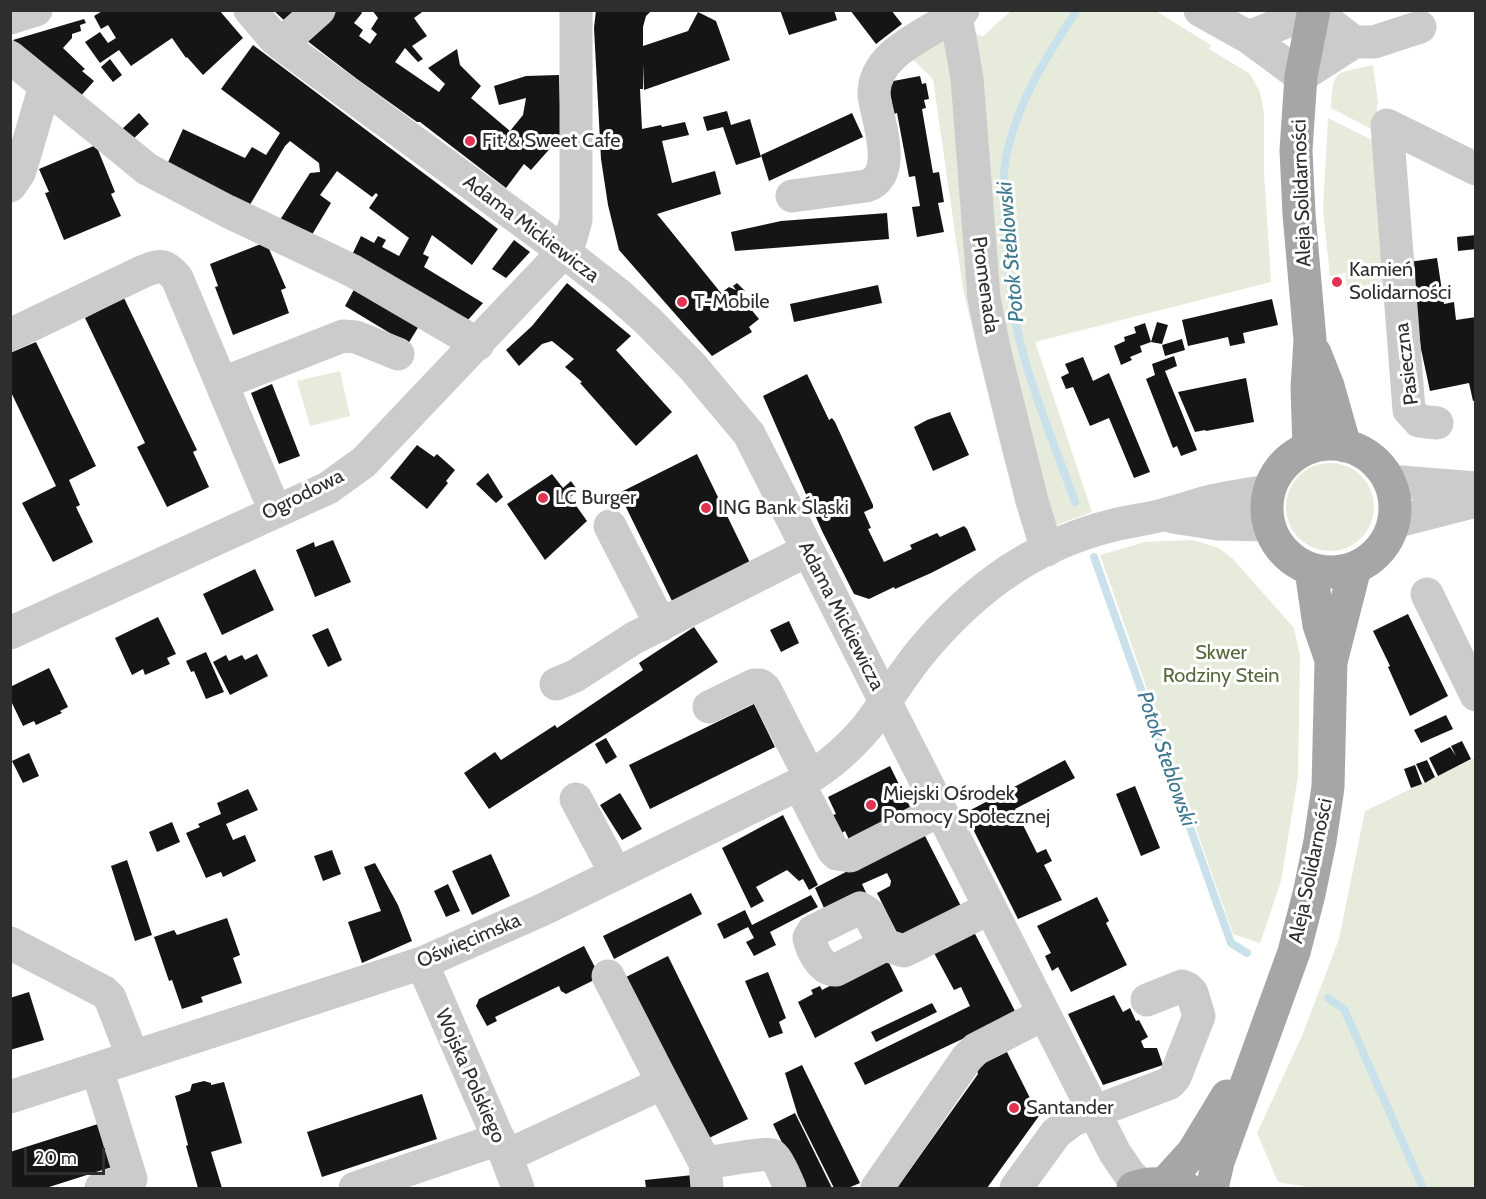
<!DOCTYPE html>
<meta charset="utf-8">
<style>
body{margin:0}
#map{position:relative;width:1486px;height:1199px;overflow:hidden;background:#fff;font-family:Cabin,sans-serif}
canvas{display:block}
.frame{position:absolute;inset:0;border:12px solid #2e2e2e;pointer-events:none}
.scale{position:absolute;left:24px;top:1148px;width:81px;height:27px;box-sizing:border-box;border:3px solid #2e2e2e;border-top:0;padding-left:8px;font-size:18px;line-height:21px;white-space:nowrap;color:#2e2e2e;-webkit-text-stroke:4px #fff;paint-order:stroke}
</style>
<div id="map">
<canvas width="1486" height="1199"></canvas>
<div class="frame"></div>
<div class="scale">20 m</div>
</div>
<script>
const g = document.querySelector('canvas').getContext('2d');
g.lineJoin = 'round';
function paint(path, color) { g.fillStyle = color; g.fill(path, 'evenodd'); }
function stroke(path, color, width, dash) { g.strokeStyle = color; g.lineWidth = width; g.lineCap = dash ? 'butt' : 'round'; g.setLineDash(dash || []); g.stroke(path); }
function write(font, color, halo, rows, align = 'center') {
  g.font = font + ' Cabin,sans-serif'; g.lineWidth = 6; g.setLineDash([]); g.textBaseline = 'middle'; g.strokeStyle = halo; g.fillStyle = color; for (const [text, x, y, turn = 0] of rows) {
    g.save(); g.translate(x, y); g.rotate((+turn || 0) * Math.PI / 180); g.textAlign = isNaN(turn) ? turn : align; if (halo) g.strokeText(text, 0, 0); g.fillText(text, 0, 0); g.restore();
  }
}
const green = new Path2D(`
 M1011,11H1156L1211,45L1209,49L1250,74L1260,92L1264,113V172L1271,282L1035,342L1092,512L1026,536L1002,452L963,289L933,79L905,52L962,24L982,37Z
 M1373,65L1378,103L1377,106L1379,133L1331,108C1333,67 1336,74 1373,65Z
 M1328,118L1380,144L1390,281L1347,289L1345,273L1330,276L1323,209Z
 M340,371L350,416L310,426L297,381Z
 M1286 507a44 44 0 1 1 88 0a44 44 0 1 1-88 0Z
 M1193,540L1219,548L1233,559L1294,628L1300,655L1298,776L1281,881L1260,943L1233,934L1100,555L1145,542Z
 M1475,758V1188H1313L1278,1182L1257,1133L1302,1036L1339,939L1365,811Z`);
const stream = new Path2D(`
 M1075,502C1055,445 1030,388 1017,329C1010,298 1008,266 1006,234C1003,204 1001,173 1009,144C1022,94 1049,53 1077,10
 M1094,557L1231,943L1247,953
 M1328,998L1344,1009L1423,1188`);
const building = new Path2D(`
 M104,10H219L243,38L203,75L187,57L186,58L172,38L131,66L119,50L100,63L85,42L100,32L108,43L116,38L108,25L101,29L94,16Z
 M273,10H301L286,22Z
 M338,10H360L362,13L354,23L363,30L359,36L370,44L377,34L371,29L378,18L372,10H425L414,18L427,36L412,46L423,59L418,62L405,48L395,62L439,92L445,84L428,68L457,49L460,65L481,86L471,98L510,131L523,115L526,98L499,105L494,86L526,76L559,75L561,136L531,170L524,164L506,188L420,122H417L357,79L306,40Z
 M596,10H652L646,16L643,27V46L688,31L698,12L716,21L730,60L644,90L643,64V89H640L642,129L661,125L662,127L685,122L689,135L662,141L672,183L715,171L721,194L657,214L721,293L729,287L736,290L733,286L737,283L745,291L740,296L759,319L749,327L752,332L712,356L619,250L608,205L601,159L594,28Z
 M780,10H834L837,20L789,35Z
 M850,10H891L902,24L876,44Z
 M84,19L86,23L80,25L81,31L72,34V38L63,48L85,69L82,71L94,81L79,98L13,40Z
 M253,45L498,229L472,265L432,235L423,254L429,257L424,267L483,303L467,321L351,257L361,236L374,243L378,236L386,240L382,247L399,256L409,238L369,208L378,195L376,193L372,197L337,171L320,195L331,203L310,238L278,223L310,173L320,172L319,163L290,141L285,146L248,208L165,169L183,129L245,158L252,147L266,155L280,133L221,89Z
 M110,59L122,75L113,82L101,67Z
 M920,76L922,84L926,83L929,99L924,100L926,108L922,109L933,173L939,172L944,202L938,203L944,232L917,237L912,207L920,206L915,176L909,177L897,113L894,114L888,82Z
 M727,111L731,125L750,119L761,157L736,165L723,127L707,131L703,117Z
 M139,113L149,124L131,141L120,131Z
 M852,113L863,137L769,181L761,155Z
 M96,145L115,192L111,194L121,216L64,240L45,193L49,192L39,169Z
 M887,213L889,239L735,251L731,232L781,221Z
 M1476,235V249L1458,251L1457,237Z
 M514,240L530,252L506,278L492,269Z
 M266,242L286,288L281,290L289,313L233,335L215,287L218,286L210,264Z
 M1437,258L1444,304L1454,302L1456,320L1476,317V400L1473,401L1469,383L1430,391L1421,349L1409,262Z
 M567,283L631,336L616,350L672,412L636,446L580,383L582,382L565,367L574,359L552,341L542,344L519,366L506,350L532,326Z
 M357,284L422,321L408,344L345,306Z
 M878,285L882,303L794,322L790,304Z
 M124,298L197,450L193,452L209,487L167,507L137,447L145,443L85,318Z
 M1272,299L1278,325L1243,333L1245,343L1230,346L1228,337L1188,346L1182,320Z
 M1157,322L1168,325L1162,344L1151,342Z
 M1145,323L1151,342L1140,346L1142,352L1130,357L1132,360L1121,365L1114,346L1125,341L1124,337L1136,333L1134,327Z
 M1182,339L1185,350L1165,356L1162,345Z
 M36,342L96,466L69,480L80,505L76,507L93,542L53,562L22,503L56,486L10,390V353Z
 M1174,356L1177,366L1165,371L1197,450L1181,456L1177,446L1173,448L1146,379L1155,375L1152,364Z
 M1083,357L1093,381L1109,373L1150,472L1134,478L1109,418L1090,426L1073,387L1066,389L1061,377L1069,373L1065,364Z
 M807,374L829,420L832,418L835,422L873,505V508L864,512L871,528L868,529L884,562L912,549L910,545L937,533L940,537L964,526L967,529L976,550L931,573L895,589L894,587L869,599L854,594L822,531L763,396Z
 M1246,378L1254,422L1206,431L1205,430L1195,432L1178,392Z
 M272,384L300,456L279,464L251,393Z
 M950,412L969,455L933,471L914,427L927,420Z
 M417,445L434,457L437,454L455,470L446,481L448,483L427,509L390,478Z
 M697,454L752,567L674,605L619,493Z
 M488,473L503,497L496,503L476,484Z
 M552,474L563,488L571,481L578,491L570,497L587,521L545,560L507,504Z
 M333,540L351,582L315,597L296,550L314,542L315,547Z
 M255,569L274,610L222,635L203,594Z
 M1408,614L1448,696L1410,716L1388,667L1390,666L1373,631Z
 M158,617L176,654L167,658L170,664L145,675L143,669L132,675L115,638Z
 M789,621L799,643L781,652L770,630Z
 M694,627L718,662L489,809L464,773L495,752L501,760L555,725L557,728L643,670L639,663Z
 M328,628L342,660L328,667L312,635Z
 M206,652L224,692L206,699L194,671L191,672L186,661Z
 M257,654L268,676L230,695L213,662L226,655L229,661L242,655L245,660Z
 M49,668L68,707L60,711L62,713L36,725L34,721L23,726L10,699V687Z
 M754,704L775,747L650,809L629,765Z
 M1446,715L1453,729L1421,743L1414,730Z
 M606,738L617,757L606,764L595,744Z
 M1462,741L1471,759L1438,776L1429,758L1450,747L1456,756L1451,746Z
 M29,753L39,776L23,783L12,761Z
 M1065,760L1075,778L1015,809L1037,853L1046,849L1052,861L1044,865L1062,900L1018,919L965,813Z
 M1427,760L1435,777L1425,783L1416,764Z
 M1415,765L1422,784L1411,788L1404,769Z
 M890,766L913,813L851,844L845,831L840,834L831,816L836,814L828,797Z
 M1135,786L1160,848L1141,856L1116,794Z
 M248,789L258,810L226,824L233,840L245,835L256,861L223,877L221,872L206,878L186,833L200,827L198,824L221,814L217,803Z
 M620,793L642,829L622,840L600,805Z
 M783,815L818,885L809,890L803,879L799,881L787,870L756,887L764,901L751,908L722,848Z
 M172,822L180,842L157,852L149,832Z
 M923,832L964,912L902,943L877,893L890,886L891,881L887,873L862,884L868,897L828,917L815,888Z
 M332,850L341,874L323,881L314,856Z
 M491,854L510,896L472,915L452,871Z
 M127,860L152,935L135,941L111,866Z
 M375,863L398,905L412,941L362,963L348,922L381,911L364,867Z
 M448,884L460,911L446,917L434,891Z
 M691,893L702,914L614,959L603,936Z
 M811,895L818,907L770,932L776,945L754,956L746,942L754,938L748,927L724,939L717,924L745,910L752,925Z
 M1097,897L1109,921L1106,923L1127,965L1071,992L1058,967L1052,971L1045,956L1051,953L1037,926Z
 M227,918L240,955L233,958L242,983L201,997L203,1002L182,1009L172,980L169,981L154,937L174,930L177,935Z
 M974,932L1015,1011L975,1033L865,1085L854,1063L970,1006L961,987L954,990L934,953Z
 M584,946L600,977L566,994L561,991L559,986L495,1017L497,1021L487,1026L476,1006L479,999Z
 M668,956L748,1119L705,1140L624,978Z
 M886,957L903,991L815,1038L798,1002L813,994L811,990L820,986L822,990Z
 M768,972L786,1018L779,1022L783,1033L769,1038L745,981Z
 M29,992L44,1040L10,1050V998Z
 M1114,995L1123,1012L1130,1008L1136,1021L1139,1020L1148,1037L1141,1041L1144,1048H1157L1163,1065L1103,1085L1068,1014Z
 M932,1003L937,1012L876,1042L871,1032Z
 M1007,1052L1039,1116L987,1188H897L978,1074L976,1067Z
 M802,1065L860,1183L848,1188H834L798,1116L785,1073Z
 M204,1081L211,1083V1085L224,1082L242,1143L211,1152L222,1188H198L186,1146L188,1145L175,1096L190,1091L192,1084Z
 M422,1094L437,1139L322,1177L307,1132Z
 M795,1113L832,1188H804L773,1124Z
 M98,1124L112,1167L46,1188H10V1152Z
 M693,1175L694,1188H646L645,1180Z`);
const minor = new Path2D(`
 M250,10L274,38L289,50L563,251L618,294L648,321L692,366L749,434L1115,1153L1130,1175L1141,1185
 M1200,10L1248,37L1301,76L1354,42H1374L1420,27
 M956,16L967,78L984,298L994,348L1032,501L1047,550
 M10,18L36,10
 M1248,37L1314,11L1354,42
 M281,44L319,10
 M10,57L147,169L227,211L353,271L478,344
 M10,186L19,173L23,161L45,86
 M792,196L866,186C899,176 878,121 874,96C872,51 932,33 963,10
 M10,335L144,271C161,265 164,263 177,278L275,511
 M223,383L343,336L356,337L398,354
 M1437,423L1419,421L1409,410L1387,125L1476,169
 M1389,481L1476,488
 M1173,517L1218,524L1269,525
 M1394,522L1476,501
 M610,526L661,625
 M1427,594L1476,695
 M10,633L328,488L364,462L552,264L570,241L576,220V10
 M556,684L575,676L634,638L808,550
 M709,707L754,685H760L765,689L810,777
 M799,784L833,850L837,854L850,856L940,810
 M576,799L616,874
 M10,943L104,992L110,998L133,1057
 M885,945L836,970C822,971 812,951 809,938L813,931L860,908L868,913L885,945L904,951L990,908
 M422,963L506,1156L518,1188
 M608,976L663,1083
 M97,1069L131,1179L101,1188
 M10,1097L422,963L544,909L789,789C819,774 846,752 867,727C888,700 904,671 926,646C977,586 1036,544 1114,525C1130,521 1147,519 1163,515C1179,511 1195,505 1211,501C1230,497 1250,494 1269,491
 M506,1156L663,1083L705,1163L707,1188
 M705,1163C714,1162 768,1152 772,1155C778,1159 787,1181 790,1188
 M355,1188L499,1139
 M877,1188L967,1058L976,1049L1044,1014
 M1016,1188L1056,1133L1073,1120L1170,1083L1175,1077L1199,1016L1192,993L1187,988L1182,986L1147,1000`);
const major = new Path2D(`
 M1315,353L1328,386L1345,446
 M1267 508a64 64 0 1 1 128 0a64 64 0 1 1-128 0Z
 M1309,448L1307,388L1310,340L1299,214L1296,150L1301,76L1314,10
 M1311,570L1319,625L1331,660
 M1165,1183L1193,1152L1227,1096
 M1133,1188C1152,1181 1167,1184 1186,1188
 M1212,1188L1218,1162L1294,952L1309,894L1320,841L1328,787L1331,662L1355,568`);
const markers = [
 [470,141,6,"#e23353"],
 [1337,282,6,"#e23353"],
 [682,302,6,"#e23353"],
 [543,498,6,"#e23353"],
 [706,508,6,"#e23353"],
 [871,805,6,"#e23353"],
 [1014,1108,6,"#e23353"]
];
const poiNames = [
 ["Fit & Sweet Cafe",482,141],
 ["Kamień",1349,270],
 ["Solidarności",1349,293],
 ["T-Mobile",694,302],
 ["LC Burger",555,498],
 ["ING Bank Śląski",718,508],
 ["Miejski Ośrodek",883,794],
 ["Pomocy Społecznej",883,817],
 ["Santander",1026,1108]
];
const streetNames = [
 ["Aleja Solidarności",1302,193,-92],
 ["Adama Mickiewicza",531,229,37],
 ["Promenada",985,285,82],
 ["Pasieczna",1407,364,-97],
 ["Ogrodowa",303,495,-27],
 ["Adama Mickiewicza",841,616,63],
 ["Aleja Solidarności",1311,871,-78],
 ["Oświęcimska",469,941,-23],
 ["Wojska Polskiego",470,1076,66]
];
const parkNames = [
 ["Skwer",1221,653],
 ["Rodziny Stein",1221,676]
];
const waterNames = [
 ["Potok Steblowski",1011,252,-95],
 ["Potok Steblowski",1166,759,71]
];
paint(green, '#e6ebdc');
stroke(stream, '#c9e1eb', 8);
paint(building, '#151515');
stroke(minor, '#cbcbcb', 33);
stroke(major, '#a6a6a6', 33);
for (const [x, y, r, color] of markers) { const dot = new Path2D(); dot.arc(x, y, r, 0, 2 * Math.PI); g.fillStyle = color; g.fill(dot); stroke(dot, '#fff', 2); }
write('20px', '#2e2e2e', '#fff', poiNames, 'left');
write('20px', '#2e2e2e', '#fff', streetNames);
write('20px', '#56693c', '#fff', parkNames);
write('italic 21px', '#3d788f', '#fff', waterNames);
</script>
